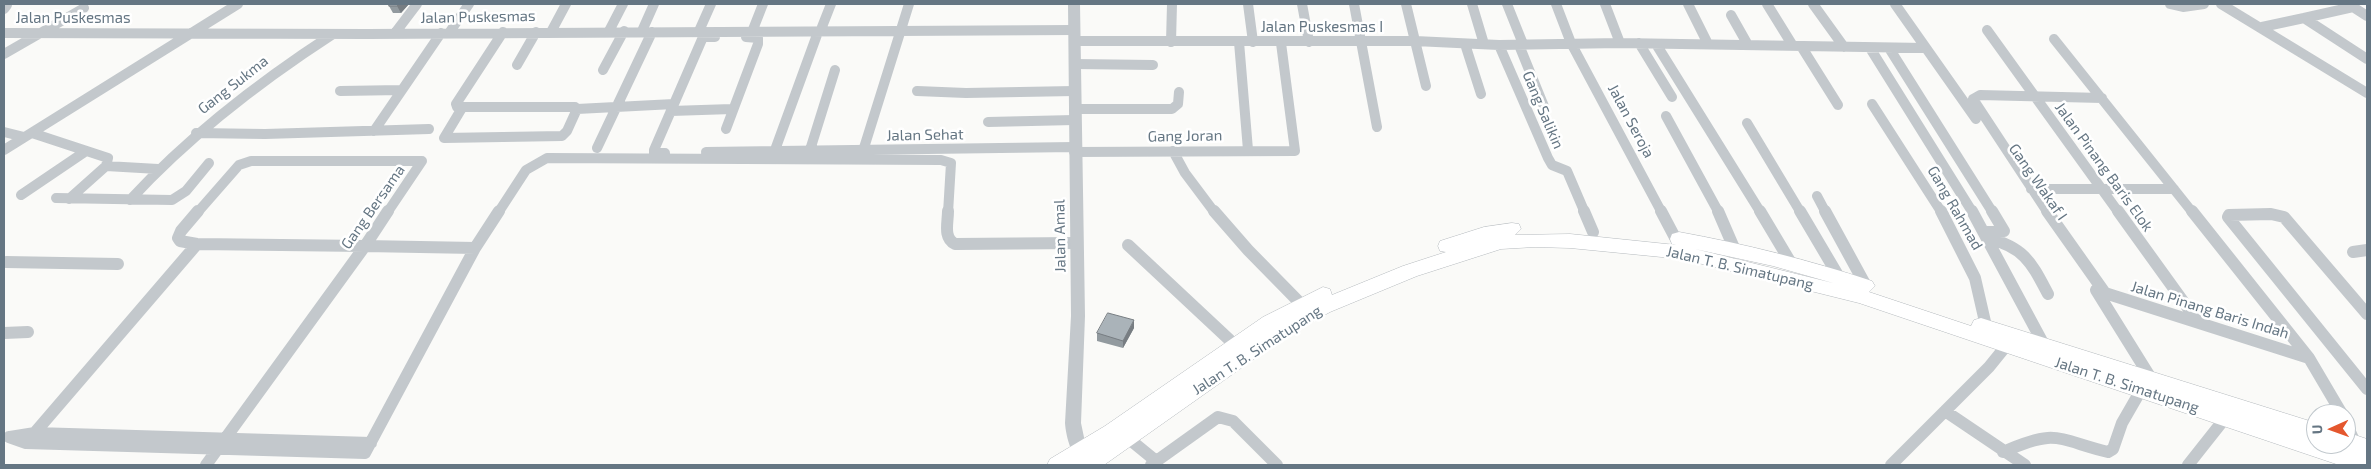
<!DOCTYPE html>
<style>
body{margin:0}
#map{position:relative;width:2371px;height:469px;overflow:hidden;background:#fafaf8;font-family:"Exo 2",sans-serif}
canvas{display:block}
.frame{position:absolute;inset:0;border:5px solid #657683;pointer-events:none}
.north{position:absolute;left:2306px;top:404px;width:50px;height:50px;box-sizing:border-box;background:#fff;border:1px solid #c1c8cd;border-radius:50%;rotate:268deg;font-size:14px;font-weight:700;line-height:20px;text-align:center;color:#657683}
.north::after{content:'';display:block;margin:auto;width:18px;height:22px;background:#e4572e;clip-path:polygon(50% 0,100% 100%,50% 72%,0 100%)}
</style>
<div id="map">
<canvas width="2371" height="469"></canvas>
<div class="frame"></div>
<div class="north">U</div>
</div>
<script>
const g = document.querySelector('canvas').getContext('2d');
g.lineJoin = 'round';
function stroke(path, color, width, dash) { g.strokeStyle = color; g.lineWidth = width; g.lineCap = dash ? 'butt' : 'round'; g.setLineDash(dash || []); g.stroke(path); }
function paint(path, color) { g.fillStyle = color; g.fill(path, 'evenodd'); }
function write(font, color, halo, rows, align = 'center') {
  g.font = font + ' "Exo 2",sans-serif'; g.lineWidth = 5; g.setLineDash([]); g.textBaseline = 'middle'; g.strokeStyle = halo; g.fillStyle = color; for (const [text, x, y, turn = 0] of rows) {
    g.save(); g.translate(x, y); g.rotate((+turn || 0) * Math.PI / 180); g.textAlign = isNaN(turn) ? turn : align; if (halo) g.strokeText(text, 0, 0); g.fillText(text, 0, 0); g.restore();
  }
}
const minorFar1 = new Path2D(`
 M1248,4L1253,42
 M1302,4L1309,42
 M1354,4L1377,127
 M1406,4L1426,86
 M1472,4L1484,44
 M1507,4L1523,44
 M1556,4L1571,43L1662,213
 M1605,4L1620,43
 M1688,4L1708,44
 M1767,4L1793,46
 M1813,4L1844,47
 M1895,4L1976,119
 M2170,4L2183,7L2204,4
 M2221,4L2367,93
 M2348,4L2353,7L2304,18L2367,59
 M2353,7L2367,16
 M4,9L7,5L5,4
 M1731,15L1748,45
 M2262,27L2304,18
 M1987,30L2119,213
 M609,31L623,4
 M642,31L654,4
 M699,31L711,4
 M551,32L566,4
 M752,32L763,4
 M820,32L831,4
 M4,33L368,34L1073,30
 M395,33L417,4
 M449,33L469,4
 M2054,39L2193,213
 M1074,41H1415L1499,45L1620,43L1925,48
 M1171,42L1172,4
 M1239,42L1248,150
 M1639,43L1672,97
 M1465,44L1481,94
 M1656,44L1761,213
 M1499,45L1548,158L1552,165L1567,171L1585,213
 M1519,45L1545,109
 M1801,46L1838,105
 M1870,48L1973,213
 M1889,48L1993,213
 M4,54L84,8
 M1075,64L1153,65
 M517,65L536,32
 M603,70L624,31
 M340,91L401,90
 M917,91L966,93L1074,91
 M1872,104L1942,213
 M462,108L444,138L562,136L567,131L577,109L575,107H457L456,104L503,32
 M577,109L674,104
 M1074,109H1172L1178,104L1179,92
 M671,111L732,109
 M1666,116L1719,213
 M988,122L1074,120
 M1747,123L1801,213
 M726,129L758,44V38L746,37
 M374,131L441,33
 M4,132L24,137
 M32,133L108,158L106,166L69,199
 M196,133L265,134L429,129
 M597,148L652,32
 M4,150L238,4
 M775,150L818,32
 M810,150L835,70
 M863,151L909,4
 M1173,151L1185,173L1215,213
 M706,152L1074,147
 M1074,152L1295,151L1281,43
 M665,153H654V150L703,37H715
 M106,166L158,169
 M2031,189H2174
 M21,195L86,151
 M1817,196L1826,213
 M56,198L172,200L186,191L209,163
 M130,200C190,135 259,82 333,34
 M197,213L239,165L251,161H422L387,213
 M498,213L526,170L547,158L941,160L951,163L948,213
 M2048,213L1973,99L1980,95L2102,98`);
const minor = new Path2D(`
 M198,211L181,231L178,238L180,241L197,244L365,246
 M948,211C948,223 943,238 955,244L1076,243
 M1214,211L1248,250L1301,304
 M1584,211L1593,232
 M1661,211L1680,247
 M1718,211L1734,248
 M1760,211L1791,263
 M1800,211L1839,277
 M1825,211L1866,286
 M1941,211L1975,278L1986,326L1985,332
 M1972,211L2043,343
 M2047,211L2105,293L2309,358
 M2118,211L2198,322
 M2192,211L2309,358L2342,414
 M1985,232L2004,231L1992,211
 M1988,238C2025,248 2031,262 2048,294
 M1128,245L1235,345
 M365,246L475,248
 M365,246L388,211
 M2353,252L2367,250
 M6,262L118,264
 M2096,290L2152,380
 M2367,314L2284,217L2271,214L2229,215L2228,217L2367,389
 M4,333L28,332
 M1945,411L2025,465
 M2346,423L2365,465
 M1123,434L1156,461
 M32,436L197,244
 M9,437L26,443L365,453L475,248L499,211
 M10,437L35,433L371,443
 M2003,452C2057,428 2056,439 2108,452L2113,449L2122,423L2141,390
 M206,465L365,246
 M1151,465L1218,417L1233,421L1277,465
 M1891,465L1989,367L2006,346
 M2188,465L2226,417`);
const tertiary = new Path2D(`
 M1068,4H1080L1085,316L1081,423L1085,442L1095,458L1093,463C1073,469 1066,437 1065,423L1071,316Z`);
const primary = new Path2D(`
 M1512,223L1519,224L1521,229L1515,235L1570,234L1676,245L1672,244L1670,239L1672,234L1679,232C1745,244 1809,260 1872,281L1875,286L1869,292L1971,326L1974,320L1981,318L2316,423V444H2329L2338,447L2337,444H2346V432L2367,439V465H2339L1859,303L1682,259L1570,248L1535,247L1501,249L1417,276L1330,312L1288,335L1104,465H1047L1050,459L1105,426L1263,317L1323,287L1330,289L1332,295L1403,266L1446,252L1440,251L1438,246L1440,241L1484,227ZM1695,249L1773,266L1833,283Z`);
const wall = new Path2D(`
 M390,4H409L401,13H393L389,6Z
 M1134,328L1123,348L1097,341V333Z`);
const shadedWall = new Path2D(`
 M399,4H409L401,13L397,6Z
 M1134,320V328L1123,348V341Z`);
const building = new Path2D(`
 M390,4H399L397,6H389Z
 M1108,313L1134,320L1123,341L1097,333Z`);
const streetNames = [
 ["Jalan Puskesmas",478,17,-1],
 ["Jalan Puskesmas",73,18],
 ["Jalan Puskesmas I",1322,27],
 ["Gang Sukma",233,85,-38],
 ["Gang Salikin",1543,110,67],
 ["Jalan Seroja",1631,121,62],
 ["Jalan Sehat",925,135,-1],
 ["Gang Joran",1185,136,-1],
 ["Jalan Pinang Baris Elok",2104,167,54],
 ["Gang Wakaf I",2038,182,55],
 ["Gang Bersama",373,207,-55],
 ["Gang Rahmad",1955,208,60],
 ["Jalan Amal",1060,236,-91],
 ["Jalan T. B. Simatupang",1740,268,13],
 ["Jalan Pinang Baris Indah",2210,310,17],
 ["Jalan T. B. Simatupang",1257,350,-33],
 ["Jalan T. B. Simatupang",2127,385,18]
];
stroke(primary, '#b5babe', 1);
stroke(minorFar1, '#c3c8cc', 10);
stroke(minor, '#c3c8cc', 12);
paint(tertiary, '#c3c8cc');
paint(primary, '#fff');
paint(wall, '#929a9f');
paint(shadedWall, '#777d82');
paint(building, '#aab3b9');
stroke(building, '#777d82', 1);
write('15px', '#657683', '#fff', streetNames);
</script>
